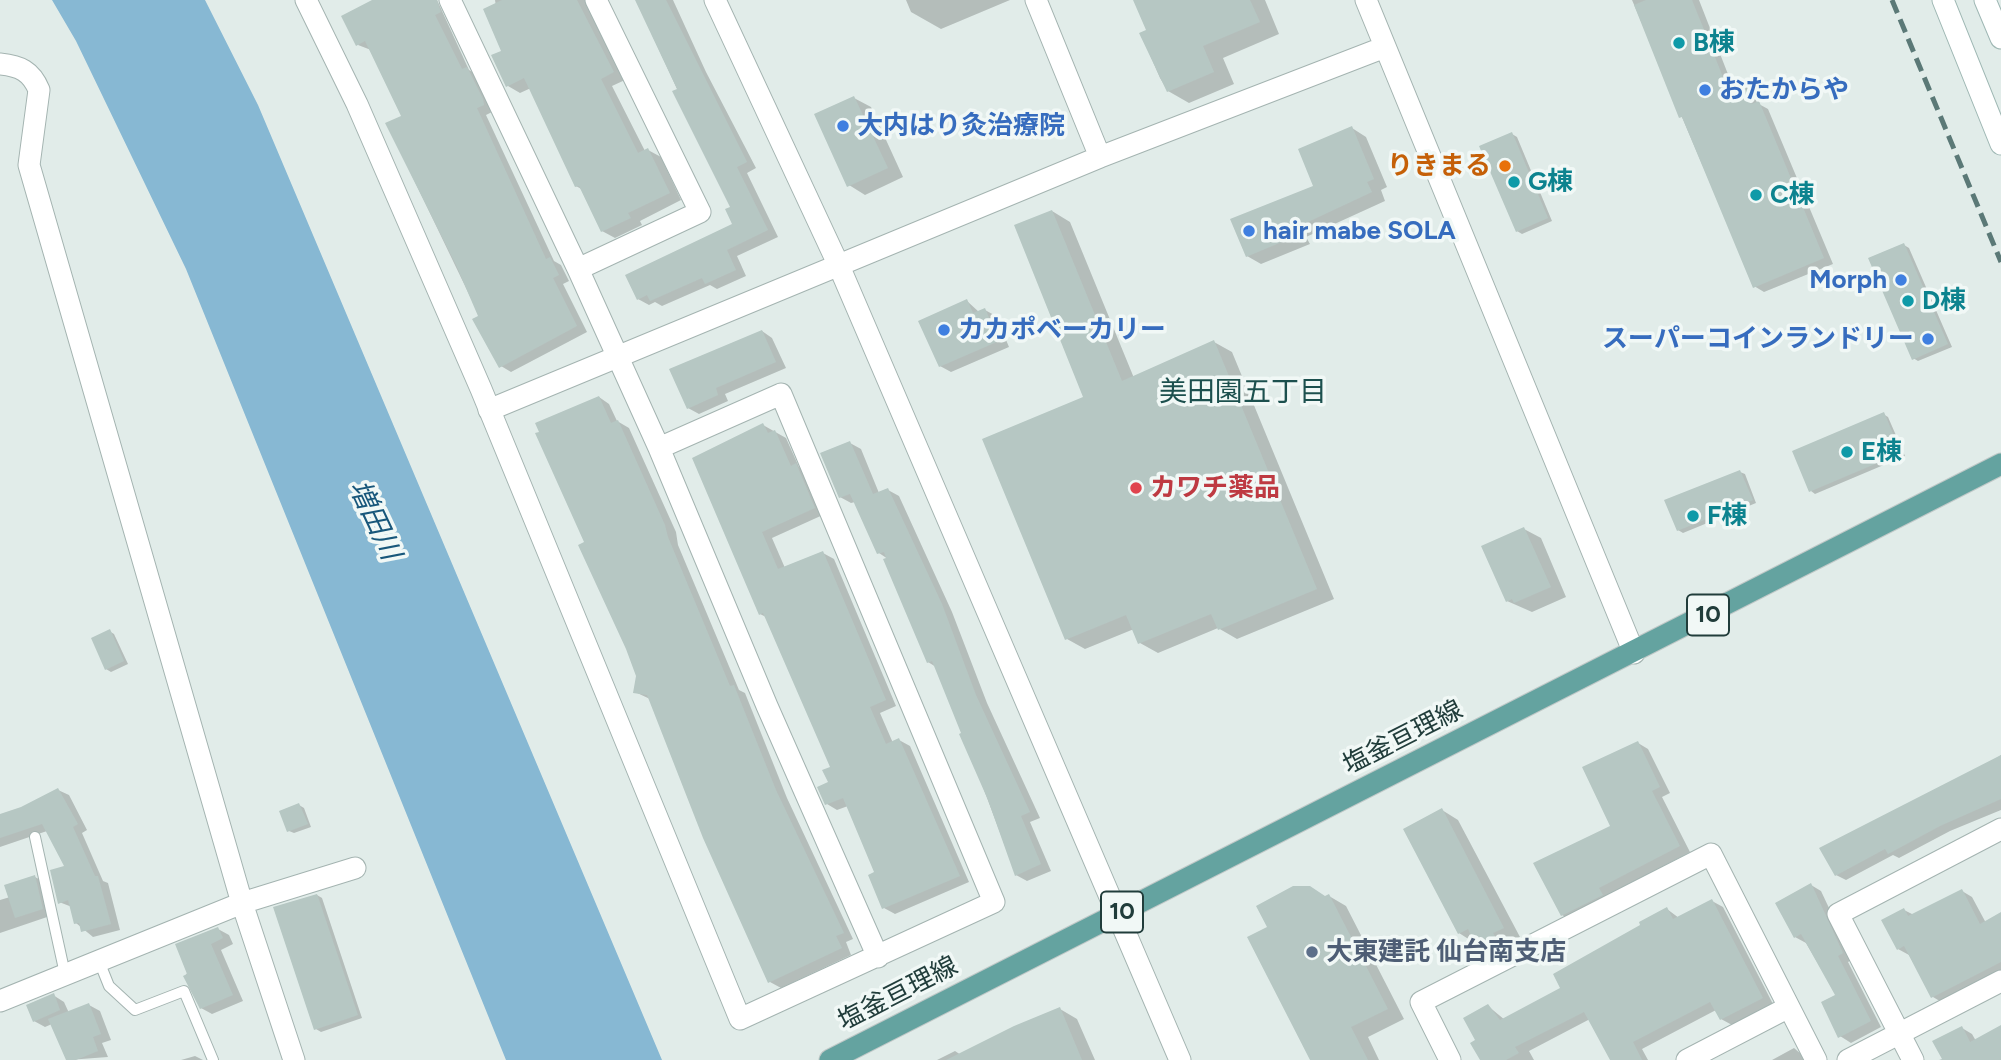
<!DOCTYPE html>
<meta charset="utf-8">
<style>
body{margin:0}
canvas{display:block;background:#e1ece9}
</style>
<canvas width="2001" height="1060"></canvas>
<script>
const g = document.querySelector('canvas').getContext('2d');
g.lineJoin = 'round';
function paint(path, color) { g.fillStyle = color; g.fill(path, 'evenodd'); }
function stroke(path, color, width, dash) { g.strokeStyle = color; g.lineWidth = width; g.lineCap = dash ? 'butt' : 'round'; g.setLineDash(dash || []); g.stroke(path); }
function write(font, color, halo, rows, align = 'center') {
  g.font = font + ' Figtree,"Noto Sans JP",sans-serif'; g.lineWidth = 7; g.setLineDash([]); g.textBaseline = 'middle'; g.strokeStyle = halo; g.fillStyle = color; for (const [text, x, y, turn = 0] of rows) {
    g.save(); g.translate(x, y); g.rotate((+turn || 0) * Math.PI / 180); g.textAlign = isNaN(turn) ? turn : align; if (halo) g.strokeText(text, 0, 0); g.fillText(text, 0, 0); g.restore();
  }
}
const water = new Path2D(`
 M52,0H205L258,105L662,1060H506L186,269L76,41Z`);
const shadow = new Path2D(`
 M373,0H437L469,70L478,75L494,111L486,115L554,261L561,265L569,281L563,284L587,332L511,372L501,366L480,317L387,124L403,116L371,50L358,45Z
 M495,0H587L625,80L612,86L645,151L648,150L661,157L681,200L640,221L642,225L615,238L602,231L583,190L576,186L531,88L520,93L508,86Z
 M636,0H673L706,72L756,168L747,173L778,237L737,256L746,276L717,289L710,285L662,306L655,302L649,305L638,299L735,225L732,208Z
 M906,0H1010L941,29L911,12Z
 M1137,0H1265L1279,34L1223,58L1234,84L1189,103L1168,91L1160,78L1141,34L1148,31Z
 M1632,0H1699L1733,87L1742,83L1752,88L1757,103L1768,109L1833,264L1764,292L1754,286Z
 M854,98L871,107L903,177L865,195L849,185Z
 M1352,128L1366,137L1387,187L1381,190L1385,201L1306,237L1310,244L1261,264L1247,256L1315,187Z
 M1512,134L1517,137L1552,221L1522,234L1517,231Z
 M1052,211L1070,222L1134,378L1214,342L1232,352L1334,599L1237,639L1218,628L1158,653L1140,643L1134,629L1085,649L1067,639L1086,398Z
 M1904,245L1909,248L1952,347L1918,361L1913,358Z
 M967,301L979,312L985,310L996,316L1009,347L951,372L940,366Z
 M762,331L772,338L786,368L725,394L728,401L699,414L688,408Z
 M599,397L609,404L617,421L629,428L676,532L678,545L739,690L745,693L787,798L853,939L846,942L851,955L781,988L770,982L650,699L635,692L638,676L586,543Z
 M1883,414L1888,417L1905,456L1815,494L1811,491Z
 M763,425L786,438L799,467L807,472L825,514L772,538L785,568L823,553L834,559L896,706L880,713L893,743L899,740L910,746L969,882L895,914L884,908L877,873L848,806L837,810L827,804L833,768L768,618L760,614Z
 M850,443L861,449L879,493L888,490L899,496L952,612L987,703L1040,818L1030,822L1051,871L1027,881L1016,875L963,734L936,667L928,662L888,559L879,553L855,502L851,503L840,497Z
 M1740,472L1745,474L1756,503L1683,533L1678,530Z
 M1524,529L1541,538L1566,597L1532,612L1507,601Z
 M109,631L114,634L128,664L111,672L106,669Z
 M1638,743L1648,749L1670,793L1662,797L1690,852L1609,895L1573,921L1562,915L1613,827Z
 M2001,755V810L1950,831L1899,858L1893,855L1846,880L1836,875Z
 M58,790L69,795L87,830L82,833L103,881L108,883L120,930L93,937L76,923L72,907L59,902L67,867L47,831L0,847V816L22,809Z
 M299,805L304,808L311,827L294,833L289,831Z
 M1442,810L1458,820L1520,937L1509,943L1511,948L1495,956L1459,933Z
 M35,877L46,883L53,915L0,933V900L10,897Z
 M1811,885L1821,891L1853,959L1848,962L1881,1027L1851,1043L1840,1036L1837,996L1806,943L1795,937Z
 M1962,891L1972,897L1986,923L2001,915V972L1943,1003L1933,997L1909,955L1898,949L1904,910L1914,915Z
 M317,895L322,898L362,1018L321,1032L316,1029Z
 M1329,896L1346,906L1404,1019L1368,1037L1379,1060H1312L1326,897Z
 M1712,901L1723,907L1773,1004L1732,1025L1721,1019L1716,1010L1642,1049L1648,1060H1612L1590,1019L1529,1051L1534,1060H1482L1478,1041L1488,1006L1505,1020L1563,988L1667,909L1679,918Z
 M218,929L229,935L233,944L221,950L243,1001L212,1014L201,1008L185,976Z
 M53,995L64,1002L69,1013L89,1005L100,1011L111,1040L102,1043L108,1057L68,1060L52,1024L45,1027L34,1021Z
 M1060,1009L1077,1019L1095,1060H937L955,1051L961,1055Z
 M2001,1027V1060H1944L1962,1028L1972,1034L1976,1041Z
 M1794,1048L1808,1060H1772Z
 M195,1056L203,1060H181Z`);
const building = new Path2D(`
 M372,0H437L441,12L435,15L462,69L467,67L483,99L484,105L477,108L546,259L550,257L559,275L553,278L577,326L499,368L472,319L478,316L456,265L385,123L401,116L365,41L356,46L341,16Z
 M502,0H577L614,72L601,79L638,153L648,148L670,193L628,213L631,218L601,232L579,186L575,187L524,78L506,87L491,55L501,51L483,9Z
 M635,0H666L747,162L737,167L768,230L727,250L736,270L705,284L702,278L650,301L647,295L637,300L625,275L732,224L725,209L730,207L672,91L677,89Z
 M1133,0H1250L1260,22L1203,46L1214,72L1167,92L1139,33L1146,30Z
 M1646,0H1692L1727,87L1743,81L1752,104L1759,101L1824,258L1753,288L1682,117L1679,118L1634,5Z
 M854,96L888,168L847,187L814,114Z
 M1352,126L1374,179L1367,182L1372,192L1293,229L1296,236L1246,257L1230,219L1313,186L1298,149Z
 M1512,132L1548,218L1516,232L1479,146Z
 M1052,210L1122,381L1214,340L1317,589L1218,630L1211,614L1138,644L1126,615L1065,640L982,439L1083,397L1014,225Z
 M1904,243L1948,344L1912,360L1868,258Z
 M967,299L973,313L985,308L999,341L939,367L918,321Z
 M762,330L776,362L716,388L718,395L687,409L669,369Z
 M599,396L611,423L618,420L665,525L668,537L730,686L734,685L776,790L844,933L836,936L842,948L768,983L703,838L647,695L633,693L636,676L626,649L578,545L584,542L535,433L539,432L535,423Z
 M1884,412L1901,453L1809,492L1792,451Z
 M763,423L768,433L775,430L791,466L796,463L815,508L762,532L778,569L823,551L886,700L870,707L886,744L899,738L960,876L882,909L868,875L874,872L843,798L825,805L817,787L828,782L822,770L830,767L763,613L759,615L692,458Z
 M850,441L873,494L888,488L942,604L976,695L1030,812L1021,816L1041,864L1015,876L988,800L959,734L961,733L932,661L927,663L883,559L886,558L884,552L877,554L850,494L839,498L820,453Z
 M1740,470L1753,500L1677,531L1664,500Z
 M1524,527L1551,587L1514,603L1512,599L1506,602L1481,546Z
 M110,629L124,661L105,670L91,638Z
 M1638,741L1660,787L1652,791L1680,846L1599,888L1603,895L1561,916L1533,863L1610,826L1582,767Z
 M2001,755V799L1940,826L1888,854L1885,849L1835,876L1819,848Z
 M58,788L78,824L73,827L95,876H98L111,924L81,932L79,923L74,924L68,900L58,904L50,870L64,866L42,824L0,838V814L21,807Z
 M299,803L308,824L287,832L279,811Z
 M1442,808L1504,928L1493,933L1496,938L1477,948L1468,929L1458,934L1403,829Z
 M35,875L43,909L15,918L4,885Z
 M1811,883L1843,953L1838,956L1871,1021L1838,1038L1821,1002L1835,995L1801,934L1794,938L1775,903Z
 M1293,886H1310L1325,896L1329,894L1388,1009L1351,1027L1368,1060H1310L1247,937L1267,927L1256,906Z
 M1962,889L1980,924L2001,912V962L1931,998L1904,946L1897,950L1881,920L1904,908L1908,916Z
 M317,894L358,1015L314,1030L273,907Z
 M1712,899L1763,998L1720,1020L1710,1002L1633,1042L1642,1060H1610L1584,1012L1515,1047L1519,1053L1506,1060H1480L1470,1043L1475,1040L1463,1018L1488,1004L1500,1020L1560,988L1553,974L1640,925L1639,922L1667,907L1673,919Z
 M218,927L223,938L211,944L233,995L200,1009L183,976L187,974L175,944Z
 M54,993L60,1010L33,1022L26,1005Z
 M89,1003L101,1034L93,1037L98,1051L76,1060H66L48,1019Z
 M1060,1007L1082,1060H946L1014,1026Z
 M2001,1025V1060H1939L1942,1059L1932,1041L1962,1026L1970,1042Z`);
const service = new Path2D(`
 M35,837L65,974
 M99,961L109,986L135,1010L184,991L213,1060`);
const minor = new Path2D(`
 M306,0L357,104L481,389L740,1019L994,902L781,394L659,448L578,269L700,212L596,0
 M450,0L578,269
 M0,64C20,66 31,71 39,90L29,165L242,903L294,1060
 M659,448L767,706L878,957
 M0,1001L242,903L355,868
 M1450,1060L1421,1002L1711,854L1816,1060
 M1687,1060L1789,1007
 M1848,1060L2001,981
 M1913,1060L1838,914L2001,829`);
const tertiary = new Path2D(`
 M715,0L839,266L1180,1060
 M1036,0L1100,157
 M1366,0L1634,653
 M489,410L1100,157L1385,47`);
const secondary = new Path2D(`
 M1943,0L2001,144
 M1985,0L2001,38`);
const primary = new Path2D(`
 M830,1060L2001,464`);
const rail = new Path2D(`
 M1892,0L2001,262`);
const markers = [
 [1679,43,7,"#0f9aa8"],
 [1705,90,7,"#3f7fe0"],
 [843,126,7,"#3f7fe0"],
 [1505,166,7,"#e8710a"],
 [1514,182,7,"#0f9aa8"],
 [1756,195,7,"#0f9aa8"],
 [1249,231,7,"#3f7fe0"],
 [1901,280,7,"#3f7fe0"],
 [1908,301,7,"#0f9aa8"],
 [944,330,7,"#3f7fe0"],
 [1928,339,7,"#3f7fe0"],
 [1847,452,7,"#0f9aa8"],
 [1136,488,7,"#e0444e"],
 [1693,516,7,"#0f9aa8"],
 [1312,952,7,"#5c6f8a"]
];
const shields = [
 [1708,615,42],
 [1122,912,42]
];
const shieldNames = [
 ["10",1708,615],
 ["10",1122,912]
];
const cultureNames = [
 ["B棟",1693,43],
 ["G棟",1528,182],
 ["C棟",1770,195],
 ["D棟",1922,301],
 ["E棟",1861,452],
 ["F棟",1707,516]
];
const shopNames = [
 ["おたからや",1719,90],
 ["大内はり灸治療院",857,126],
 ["hair mabe SOLA",1263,231],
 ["Morph",1887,280,"right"],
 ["カカポベーカリー",958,330],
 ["スーパーコインランドリー",1914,339,"right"]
];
const foodNames = [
 ["りきまる",1491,166]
];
const healthNames = [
 ["カワチ薬品",1150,488]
];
const streetNames = [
 ["塩釜亘理線",1403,738,-27],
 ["塩釜亘理線",898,994,-27]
];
const serviceNames = [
 ["大東建託 仙台南支店",1326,952]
];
const neighbourhoodNames = [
 ["美田園五丁目",1243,393]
];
const waterNames = [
 ["増田川",374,520,65]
];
paint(water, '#87b8d3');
paint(shadow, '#0003');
paint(building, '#b6c7c3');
stroke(service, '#a4b4b1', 12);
stroke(minor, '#a4b4b1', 23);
stroke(tertiary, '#a4b4b1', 23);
stroke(secondary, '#9fb8b4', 23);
stroke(primary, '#c1c9c8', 23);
stroke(service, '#fff', 10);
stroke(minor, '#fff', 21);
stroke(tertiary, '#fff', 21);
stroke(secondary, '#fff', 21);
stroke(primary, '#64a3a0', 21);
stroke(rail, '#5b7977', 5, [14, 7]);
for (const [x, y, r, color] of markers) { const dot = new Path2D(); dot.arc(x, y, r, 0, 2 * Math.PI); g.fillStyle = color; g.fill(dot); stroke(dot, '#f1f8f6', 2.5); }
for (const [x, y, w] of shields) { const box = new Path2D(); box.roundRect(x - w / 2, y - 20.5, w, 41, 5); g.fillStyle = '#f1f8f6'; g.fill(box); stroke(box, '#213d3b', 2); }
write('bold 24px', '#213d3b', null, shieldNames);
write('bold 26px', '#0d838f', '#f1f8f6', cultureNames, 'left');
write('bold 26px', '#366cbe', '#f1f8f6', shopNames, 'left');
write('bold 26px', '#c56008', '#f1f8f6', foodNames, 'right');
write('bold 26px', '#be3a42', '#f1f8f6', healthNames, 'left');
write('26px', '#213d3b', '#f1f8f6', streetNames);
write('bold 26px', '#4e5e75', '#f1f8f6', serviceNames, 'left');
write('28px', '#1c504e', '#f1f8f6', neighbourhoodNames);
write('italic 28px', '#18577b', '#f1f8f6', waterNames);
</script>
